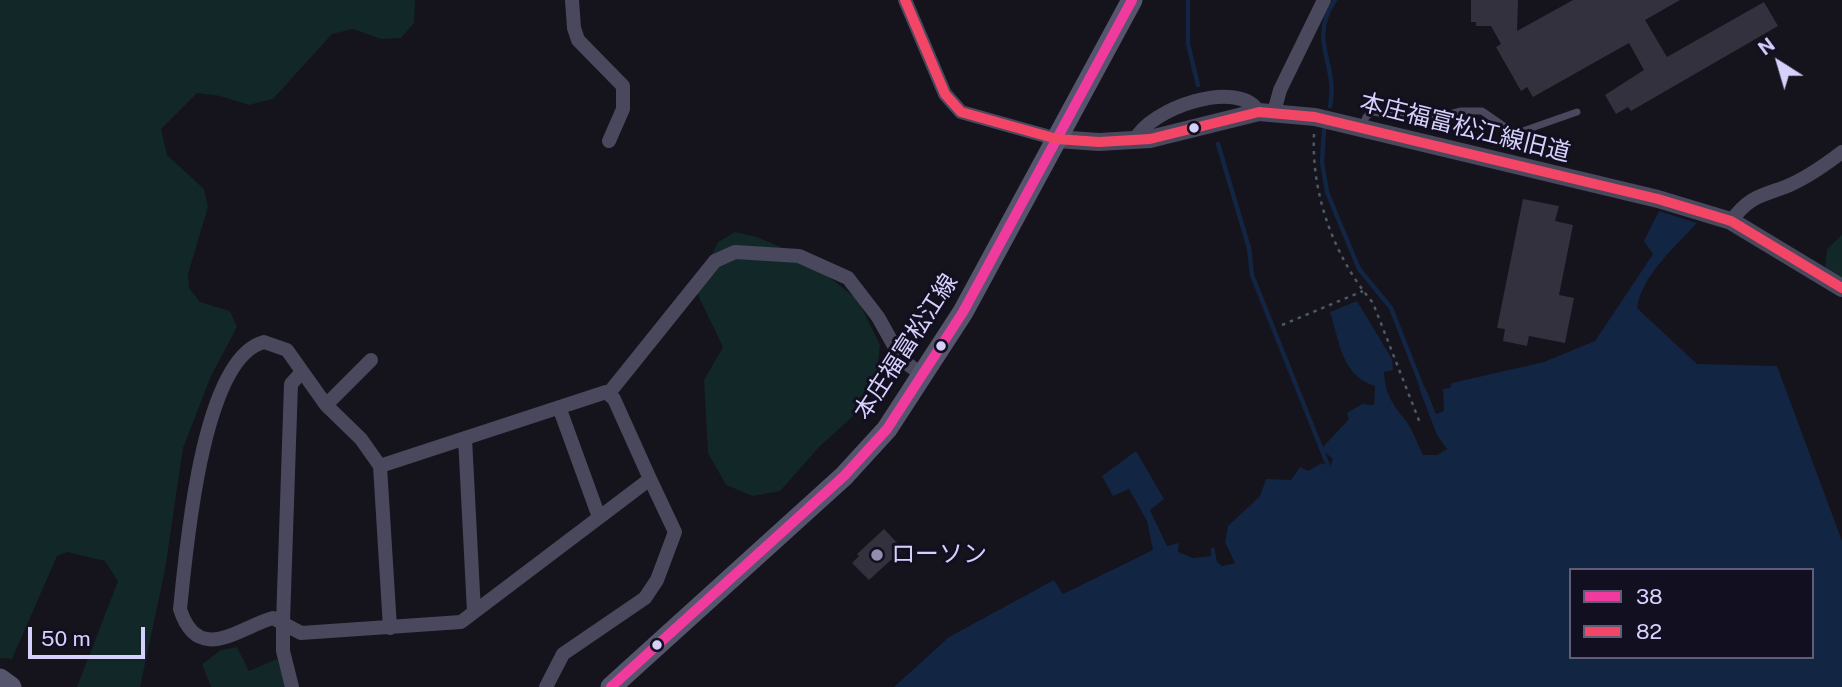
<!DOCTYPE html>
<meta charset="utf-8">
<style>
body{margin:0}
#map{position:relative;width:1842px;height:687px;overflow:hidden;background:#15131c;font-family:"Public Sans",sans-serif}
canvas{display:block}
.legend{position:absolute;left:1569px;top:568px;width:245px;height:91px;box-sizing:border-box;background:#120f20;border:2px solid #605d78;margin:0;padding:9px 12px;list-style:none;font-size:21px;color:#d6d1fc}
.legend li{display:flex;align-items:center;gap:14px;height:35px}
.legend b{width:35px;border:2px solid #605d78}
.north{position:absolute;left:1744px;top:28px;width:70px;height:70px;-webkit-text-stroke:5px #120f20;paint-order:stroke;rotate:323deg;font-size:19px;font-weight:700;line-height:28px;text-align:center;color:#d6d1fc}
.north::after{content:'';display:block;margin:auto;width:24px;height:32px;background:#d6d1fc;clip-path:polygon(50% 0,100% 100%,50% 72%,0 100%)}
.scale{position:absolute;left:28px;top:627px;width:117px;height:32px;box-sizing:border-box;border:4px solid #d6d1fc;border-top:0;padding-left:9px;font-size:21px;line-height:24px;white-space:nowrap;color:#d6d1fc;-webkit-text-stroke:5px #120f20;paint-order:stroke}
</style>
<div id="map">
<canvas width="1842" height="687"></canvas>
<ul class="legend">
<li><b style="height:9px;background:#f13a9d"></b>38</li>
<li><b style="height:9px;background:#f34667"></b>82</li>
</ul>
<div class="north">N</div>
<div class="scale">50 m</div>
</div>
<script>
const g = document.querySelector('canvas').getContext('2d');
g.lineJoin = 'round';
function paint(path, color) { g.fillStyle = color; g.fill(path, 'evenodd'); }
function stroke(path, color, width, dash) { g.strokeStyle = color; g.lineWidth = width; g.lineCap = dash ? 'butt' : 'round'; g.setLineDash(dash || []); g.stroke(path); }
function write(font, color, halo, rows, align = 'center') {
  g.font = font + ' "Public Sans","Noto Sans JP",sans-serif'; g.lineWidth = 6; g.setLineDash([]); g.textBaseline = 'middle'; g.strokeStyle = halo; g.fillStyle = color; for (const [text, x, y, turn = 0] of rows) {
    g.save(); g.translate(x, y); g.rotate((+turn || 0) * Math.PI / 180); g.textAlign = isNaN(turn) ? turn : align; if (halo) g.strokeText(text, 0, 0); g.fillText(text, 0, 0); g.restore();
  }
}
const green = new Path2D(`
 M0,0H415L414,23L401,38L381,39L353,29L332,34L273,99L249,105L220,96L197,93L161,129L167,155L204,189L208,207L188,274L189,288L200,302L230,311L237,327L211,376L183,448L165,570L140,687H77L118,581L105,561L67,552L57,556L12,659L0,658Z
 M735,232L757,237L804,257L858,300L880,345L876,380L852,417L819,447L780,491L753,496L726,485L708,453L704,380L723,347L695,289L718,242Z
 M1842,235V278L1825,269L1827,249Z
 M237,647L249,671L277,659L286,687H211L202,664L221,650Z`);
const water = new Path2D(`
 M1659,211L1697,223C1675,247 1642,275 1637,308L1697,364L1777,366L1842,541V687H894L949,637L1054,580L1063,594L1153,550L1147,521L1129,489L1113,496L1102,476L1136,451L1164,499L1150,510L1167,546L1179,543L1178,552L1193,558L1211,556V548L1214,547L1217,562L1222,566L1235,563L1225,542L1228,526L1260,496L1266,479L1291,480L1300,467L1308,471L1322,463L1330,467L1333,459L1321,449L1349,419L1347,413L1362,404L1374,405L1375,386C1341,375 1340,343 1330,312L1357,301L1392,359L1393,370L1384,372C1385,394 1393,405 1406,421C1413,430 1418,445 1423,455H1437L1447,449L1437,435L1419,388L1425,387L1436,414L1444,411L1443,389L1450,388L1452,383L1544,362L1595,341L1653,254L1644,241ZM1571,570H1812V657H1571Z`);
const stream = new Path2D(`
 M1188,0V44L1198,85
 M1330,106C1339,65 1307,41 1335,0
 M1324,130L1322,162L1327,192L1359,269L1391,308L1424,392
 M1218,144L1249,248L1252,275L1331,473`);
const building = new Path2D(`
 M1471,0H1518L1517,31L1573,0H1680L1645,20L1667,57L1764,2L1778,26L1631,111L1628,107L1616,114L1605,95L1644,70L1629,43L1533,97L1527,87L1521,91L1496,47L1501,44L1491,26H1476V22H1471Z
 M1523,199L1559,206L1555,221L1573,225L1559,295L1574,298L1565,343L1529,336L1527,346L1503,341L1505,329L1497,328Z
 M884,529L903,549L869,580L852,563L859,556L857,554Z`);
const path = new Path2D(`
 M1314,134C1311,194 1334,257 1373,303L1420,423
 M1282,325L1363,291`);
const service = new Path2D(`
 M1362,128L1366,117L1372,112L1426,120L1461,111H1482L1508,129L1520,132L1577,112`);
const minor = new Path2D(`
 M572,0L574,28L578,40L623,86V109L609,141
 M905,0L945,94L961,112L1057,139
 M1274,112L1280,90L1324,0
 M1135,140C1149,109 1238,77 1259,112
 M1731,221C1749,197 1758,197 1785,187C1805,179 1825,165 1842,152
 M264,342L287,350L326,405L361,439L380,466L606,392L614,399L650,479L461,622L301,633L273,618C240,627 198,666 180,609C186,553 201,358 264,342Z
 M609,393L715,261L735,252L799,256L848,278L878,317L902,360L924,376
 M326,405L371,360
 M559,407L599,517
 M465,438L474,612
 M380,466L390,628
 M292,687L283,651V622L291,384L301,373
 M546,687L563,654L645,598L657,580L675,532L650,479`);
const tertiary = new Path2D(`
 M1057,139L1099,142L1150,139L1259,112L1315,117L1658,199L1731,221L1842,288`);
const secondary = new Path2D(`
 M0,679L11,687
 M611,687L844,476L887,429L963,312L1132,0`);
const bus1 = new Path2D(`
 M611,687L844,476L887,429L963,312L1132,0`);
const bus2 = new Path2D(`
 M905,0L945,94L961,112L1057,139L1099,142L1150,139L1259,112L1315,117L1658,199L1731,221L1842,288`);
const markers = [
 [1194,128,6,"#d6d1fc"],
 [941,346,6,"#d6d1fc"],
 [877,555,7,"#928eae"],
 [657,645,6,"#d6d1fc"]
];
const streetNames = [
 ["本庄福富松江線旧道",1465,128,14],
 ["本庄福富松江線",906,347,-57]
];
const poiNames = [
 ["ローソン",891,555]
];
paint(green, '#122727');
paint(water, '#122542');
stroke(stream, '#122542', 4.5);
paint(building, '#33313e');
stroke(path, '#4c5a65', 2.5, [3.5, 5]);
stroke(service, '#49485d', 7);
stroke(minor, '#49485d', 14);
stroke(tertiary, '#49485d', 18);
stroke(secondary, '#56556e', 21);
stroke(bus1, '#f13a9d', 10);
stroke(bus2, '#f34667', 10);
for (const [x, y, r, color] of markers) { const dot = new Path2D(); dot.arc(x, y, r, 0, 2 * Math.PI); g.fillStyle = color; g.fill(dot); stroke(dot, '#120f20', 2.5); }
write('24px', '#d6d1fc', '#120f20', streetNames);
write('24px', '#d6d1fc', '#120f20', poiNames, 'left');
</script>
